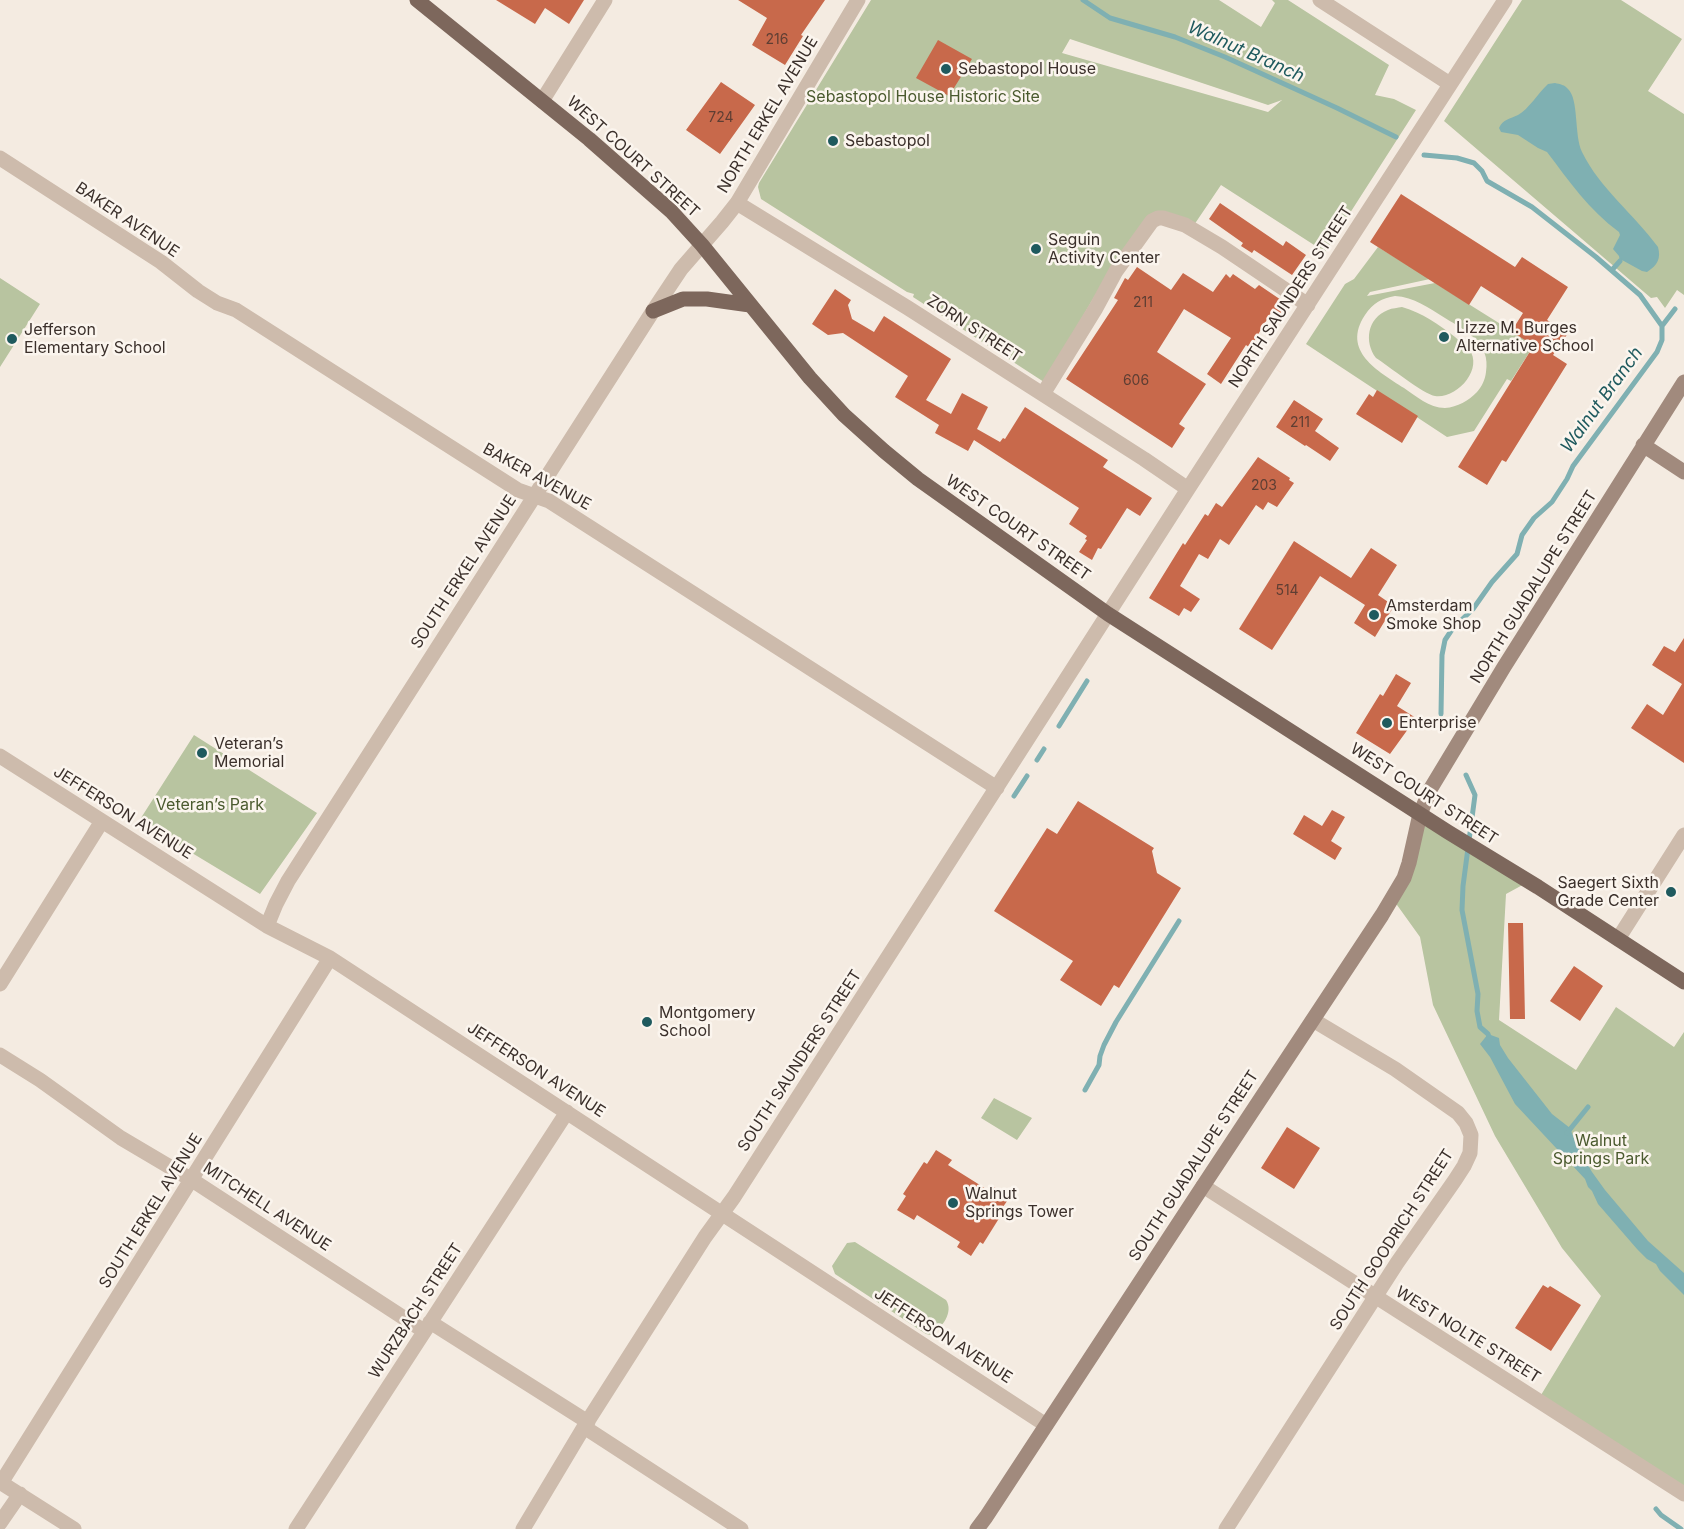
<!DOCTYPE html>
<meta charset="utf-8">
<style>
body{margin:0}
canvas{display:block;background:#f4ebe1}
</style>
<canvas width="1684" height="1529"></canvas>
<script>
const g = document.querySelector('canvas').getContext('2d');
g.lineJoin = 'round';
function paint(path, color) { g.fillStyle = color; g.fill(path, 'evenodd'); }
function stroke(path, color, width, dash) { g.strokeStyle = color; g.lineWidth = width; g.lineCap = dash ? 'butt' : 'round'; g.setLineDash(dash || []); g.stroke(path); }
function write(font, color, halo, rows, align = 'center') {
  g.font = font + ' Inter,sans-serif'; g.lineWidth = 5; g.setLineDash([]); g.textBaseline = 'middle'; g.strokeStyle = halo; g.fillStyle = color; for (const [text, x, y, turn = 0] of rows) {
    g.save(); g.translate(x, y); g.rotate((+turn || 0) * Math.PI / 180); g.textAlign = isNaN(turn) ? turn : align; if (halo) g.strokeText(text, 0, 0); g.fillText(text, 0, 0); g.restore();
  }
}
const green = new Path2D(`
 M871,0H1219L1261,27L1275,3L1272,0H1288L1389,65L1375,95L1394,99L1416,110L1325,252L1221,185L1194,225L1164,211L1100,287L1044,382L913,297L914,294L907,292L761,199L758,187L759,183ZM1070,39L1268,105L1282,100L1268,112L1062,53Z
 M1522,0H1621L1682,39L1648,91L1684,114V295L1677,290L1665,308L1657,297L1651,298L1444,121Z
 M1378,247L1430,279L1370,292L1367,296L1435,283L1534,345L1511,381L1507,379L1474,431L1447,437L1306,344L1345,284L1354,279ZM1395,296C1414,297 1429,308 1445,318C1466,331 1491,343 1486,372C1485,380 1482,386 1477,392C1468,401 1458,407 1445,408C1429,408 1416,396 1404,388C1378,371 1341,351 1365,315C1373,303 1382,298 1395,296Z
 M0,278L40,304L0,367Z
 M1402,307C1423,313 1438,324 1455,337C1459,341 1465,345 1469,349C1484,369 1457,399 1435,396C1425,395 1387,365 1376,358C1364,342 1367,318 1388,310C1392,308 1398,308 1402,307Z
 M194,735L317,813L260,894L139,821Z
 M1420,814L1528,882L1506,894L1499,1020L1576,1070L1616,1007L1674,1047L1684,1032V1493L1538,1400L1601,1296L1562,1248L1495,1136L1433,1005L1420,937L1392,898Z
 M994,1098L1032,1118L1017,1140L981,1118Z
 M855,1242L946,1300C954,1312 942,1328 931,1335L926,1334L835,1274L832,1266L847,1243Z`);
const water = new Path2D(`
 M1555,83C1560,84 1565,85 1568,89C1579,99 1574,135 1582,152C1600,189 1634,214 1658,247C1661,258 1658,265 1647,272L1642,271L1622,260L1620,261L1619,256L1613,249L1620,235L1619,232C1589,210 1569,181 1547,152L1538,148L1518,135L1501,132L1499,128C1503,119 1510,119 1518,115C1528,110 1539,92 1548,84Z
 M1488,1034L1499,1038L1500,1045L1508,1058L1552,1114L1570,1128L1576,1144L1592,1172L1605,1190L1648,1241L1684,1273V1295L1660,1271L1656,1264L1647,1259L1637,1249L1598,1204L1592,1191L1588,1187L1585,1179L1515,1104L1490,1057L1480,1044Z`);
const stream = new Path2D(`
 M1083,0L1110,18L1175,37L1225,57L1337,108L1396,137
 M1424,155L1457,158L1474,163L1482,171L1487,181L1532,207L1596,257L1640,295L1662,326V340L1657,352L1573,466L1567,479L1552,502L1534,518L1522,535L1517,554L1492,582L1473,609L1453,628L1445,640L1442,655L1441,714
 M1612,270L1620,261
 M1662,326L1675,309
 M1059,726L1087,681
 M1037,760L1044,749
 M1466,775L1475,795L1463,886L1462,910L1478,994L1477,1011L1480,1027L1488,1034L1490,1040
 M1014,796L1027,776
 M1085,1090L1099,1065L1100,1056L1104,1045L1116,1022L1179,921
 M1567,1133L1588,1107
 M1656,1509L1661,1515L1681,1529`);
const building = new Path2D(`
 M496,0H584L569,24L545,8L535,24Z
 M738,0H825L801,35L803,36L785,65L752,45L767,18Z
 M938,40L972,59L949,96L916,78Z
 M721,82L755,105L720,154L686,130Z
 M1401,194L1515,267L1522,257L1568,287L1547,320L1568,333L1553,355L1567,364L1506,462L1502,460L1487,485L1458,467L1534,345L1511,332L1523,313L1481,286L1469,305L1370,242Z
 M1220,203L1283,246L1286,241L1306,255L1292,275L1254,250L1252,253L1241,246L1243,243L1209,219Z
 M1137,267L1171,290L1183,273L1213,292L1226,274L1230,278L1233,274L1255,289L1259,285L1287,304L1279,315L1272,311L1250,348L1246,345L1221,384L1207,374L1231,338L1184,309L1157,352L1206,384L1179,424L1185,428L1172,448L1066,379L1118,300L1114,298L1125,278L1128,280Z
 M835,289L851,300L848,305L852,319L874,332L884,316L951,359L926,400L951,414L962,393L988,407L977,429L1000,442L1003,438L1005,439L1025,407L1108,460L1103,467L1152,498L1140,516L1127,508L1101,549L1098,548L1092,560L1079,552L1087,540L1085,539L1087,536L1069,524L1079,508L974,440L968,451L935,433L939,425L895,397L908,376L843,333L828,335L812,324Z
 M1377,390L1418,416L1402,443L1356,414L1369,394L1373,397Z
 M1294,400L1323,419L1315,431L1339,448L1330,461L1306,445L1305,446L1276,427Z
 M1258,457L1290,478L1289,480L1294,483L1277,507L1268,502L1263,510L1256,505L1229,545L1220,539L1208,559L1199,554L1180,586L1200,599L1191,612L1184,608L1179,616L1149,598L1183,543L1185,545L1205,514L1208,516L1216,503L1222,507Z
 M1294,541L1351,578L1371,548L1397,565L1378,595L1394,606L1375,637L1354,623L1365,605L1320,576L1272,650L1239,629Z
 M1684,638V763L1631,728L1647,704L1663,715L1682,684L1652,665L1664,646L1675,652Z
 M1396,674L1411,683L1397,706L1416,718L1390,754L1356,733L1380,694L1383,696Z
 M1078,801L1154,848L1152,851L1157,873L1181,888L1119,988L1114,985L1101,1006L1060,980L1073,961L994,911L1047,828L1057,834Z
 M1332,810L1345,817L1331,841L1342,848L1335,860L1293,834L1304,815L1322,826Z
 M1508,923H1523L1525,1019H1510Z
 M1574,966L1603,986L1580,1021L1550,1001Z
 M1287,1127L1320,1148L1294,1189L1261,1168Z
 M936,1150L952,1160L948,1165L991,1192L994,1187L1010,1197L1000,1211L1003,1212L983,1244L980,1242L971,1256L957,1247L960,1242L917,1215L914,1220L897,1210L906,1196L903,1194L924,1162L927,1164Z
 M1543,1285L1548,1288L1550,1286L1581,1305L1551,1351L1515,1328Z`);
const street = new Path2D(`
 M1320,0L1450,84
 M542,101L605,0
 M0,158L161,262L198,291L217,303L236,310L518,490L549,501L997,788
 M737,203L908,308L1144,459L1188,489
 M1043,394L1096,308L1116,271L1152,221L1158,218H1163L1185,225L1222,247L1308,305
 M0,756L267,926L330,958L1046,1425
 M267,926L276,904L288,881L653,311L681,269L722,222L737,203L858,0
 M1618,939L1684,835
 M0,984L102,821
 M0,1055L40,1080L121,1138L192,1180L424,1331
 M1203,1186L1684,1494
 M430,1322L588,1422
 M584,1427L741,1529
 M0,1482L74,1529
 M1,1483L330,958
 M0,1523L20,1494
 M296,1529L567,1112
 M523,1529L584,1427L705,1237L734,1197L1188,489L1505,0
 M1226,1529L1397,1263L1455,1180L1464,1166L1470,1153L1471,1135L1466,1123L1458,1113L1395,1069L1313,1020`);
const secondary = new Path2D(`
 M1643,445L1684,472
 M977,1529L986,1517L1203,1186L1382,915L1404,878L1409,863L1420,814L1431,788L1504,667L1684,382`);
const primary = new Path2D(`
 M417,0L589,139L671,211L702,245L810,378L844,415L884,451L918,479L1108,614L1448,832L1538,887L1684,982
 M653,311L683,299H707L750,305`);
const markers = [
 [946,69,6,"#1f5a5e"],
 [833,141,6,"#1f5a5e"],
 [1036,249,6,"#1f5a5e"],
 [1444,337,6,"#1f5a5e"],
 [12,339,6,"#1f5a5e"],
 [1374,615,6,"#1f5a5e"],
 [1387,723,6,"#1f5a5e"],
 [202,753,6,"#1f5a5e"],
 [1671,892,6,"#1f5a5e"],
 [647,1022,6,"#1f5a5e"],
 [953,1203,6,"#1f5a5e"]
];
const numberNames = [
 ["216",777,40],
 ["724",721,118],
 ["211",1143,303],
 ["606",1136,381],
 ["211",1300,423],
 ["203",1264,486],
 ["514",1287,591]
];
const poiNames = [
 ["Sebastopol House",958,69],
 ["Sebastopol",845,141],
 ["Seguin",1048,240],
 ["Activity Center",1048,258],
 ["Lizze M. Burges",1456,328],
 ["Alternative School",1456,346],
 ["Jefferson",24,330],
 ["Elementary School",24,348],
 ["Amsterdam",1386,606],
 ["Smoke Shop",1386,624],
 ["Enterprise",1399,723],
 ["Veteran’s",214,744],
 ["Memorial",214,762],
 ["Saegert Sixth",1659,883,"right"],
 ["Grade Center",1659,901,"right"],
 ["Montgomery",659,1013],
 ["School",659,1031],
 ["Walnut",965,1194],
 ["Springs Tower",965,1212]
];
const parkNames = [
 ["Sebastopol House Historic Site",923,97],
 ["Veteran’s Park",210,805],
 ["Walnut",1601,1141],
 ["Springs Park",1601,1159]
];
const streetNames = [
 ["NORTH ERKEL AVENUE",768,115,-59],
 ["WEST COURT STREET",633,157,42],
 ["BAKER AVENUE",127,220,34],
 ["NORTH SAUNDERS STREET",1291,297,-57],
 ["ZORN STREET",974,329,33],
 ["BAKER AVENUE",537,477,29],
 ["WEST COURT STREET",1018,528,35],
 ["SOUTH ERKEL AVENUE",464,572,-57],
 ["NORTH GUADALUPE STREET",1534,587,-58],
 ["WEST COURT STREET",1424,794,33],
 ["JEFFERSON AVENUE",123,813,32],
 ["SOUTH SAUNDERS STREET",800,1061,-57],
 ["JEFFERSON AVENUE",536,1070,33],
 ["SOUTH GUADALUPE STREET",1194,1166,-57],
 ["MITCHELL AVENUE",267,1207,33],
 ["SOUTH ERKEL AVENUE",151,1211,-58],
 ["SOUTH GOODRICH STREET",1392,1240,-57],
 ["WURZBACH STREET",416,1311,-57],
 ["WEST NOLTE STREET",1468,1335,32],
 ["JEFFERSON AVENUE",943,1336,33]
];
const waterNames = [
 ["Walnut Branch",1246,52,24],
 ["Walnut Branch",1602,400,-54]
];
paint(green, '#b8c4a0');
paint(water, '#7fb0b2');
stroke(stream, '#7fb0b2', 5);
paint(building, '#c8694b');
stroke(street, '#cdbbac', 15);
stroke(secondary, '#a18a7d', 15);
stroke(primary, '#7d675c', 15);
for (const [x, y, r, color] of markers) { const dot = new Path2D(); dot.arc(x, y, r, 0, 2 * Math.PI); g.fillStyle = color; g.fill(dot); stroke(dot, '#fbf5ee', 2); }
write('14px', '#5e3e33', null, numberNames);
write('16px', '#3b302b', '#fbf5ee', poiNames, 'left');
write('16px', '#4a5a2e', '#fbf5ee', parkNames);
write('16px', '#3b302b', '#fbf5ee', streetNames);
write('italic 18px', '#1f5a5e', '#fbf5ee', waterNames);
</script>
